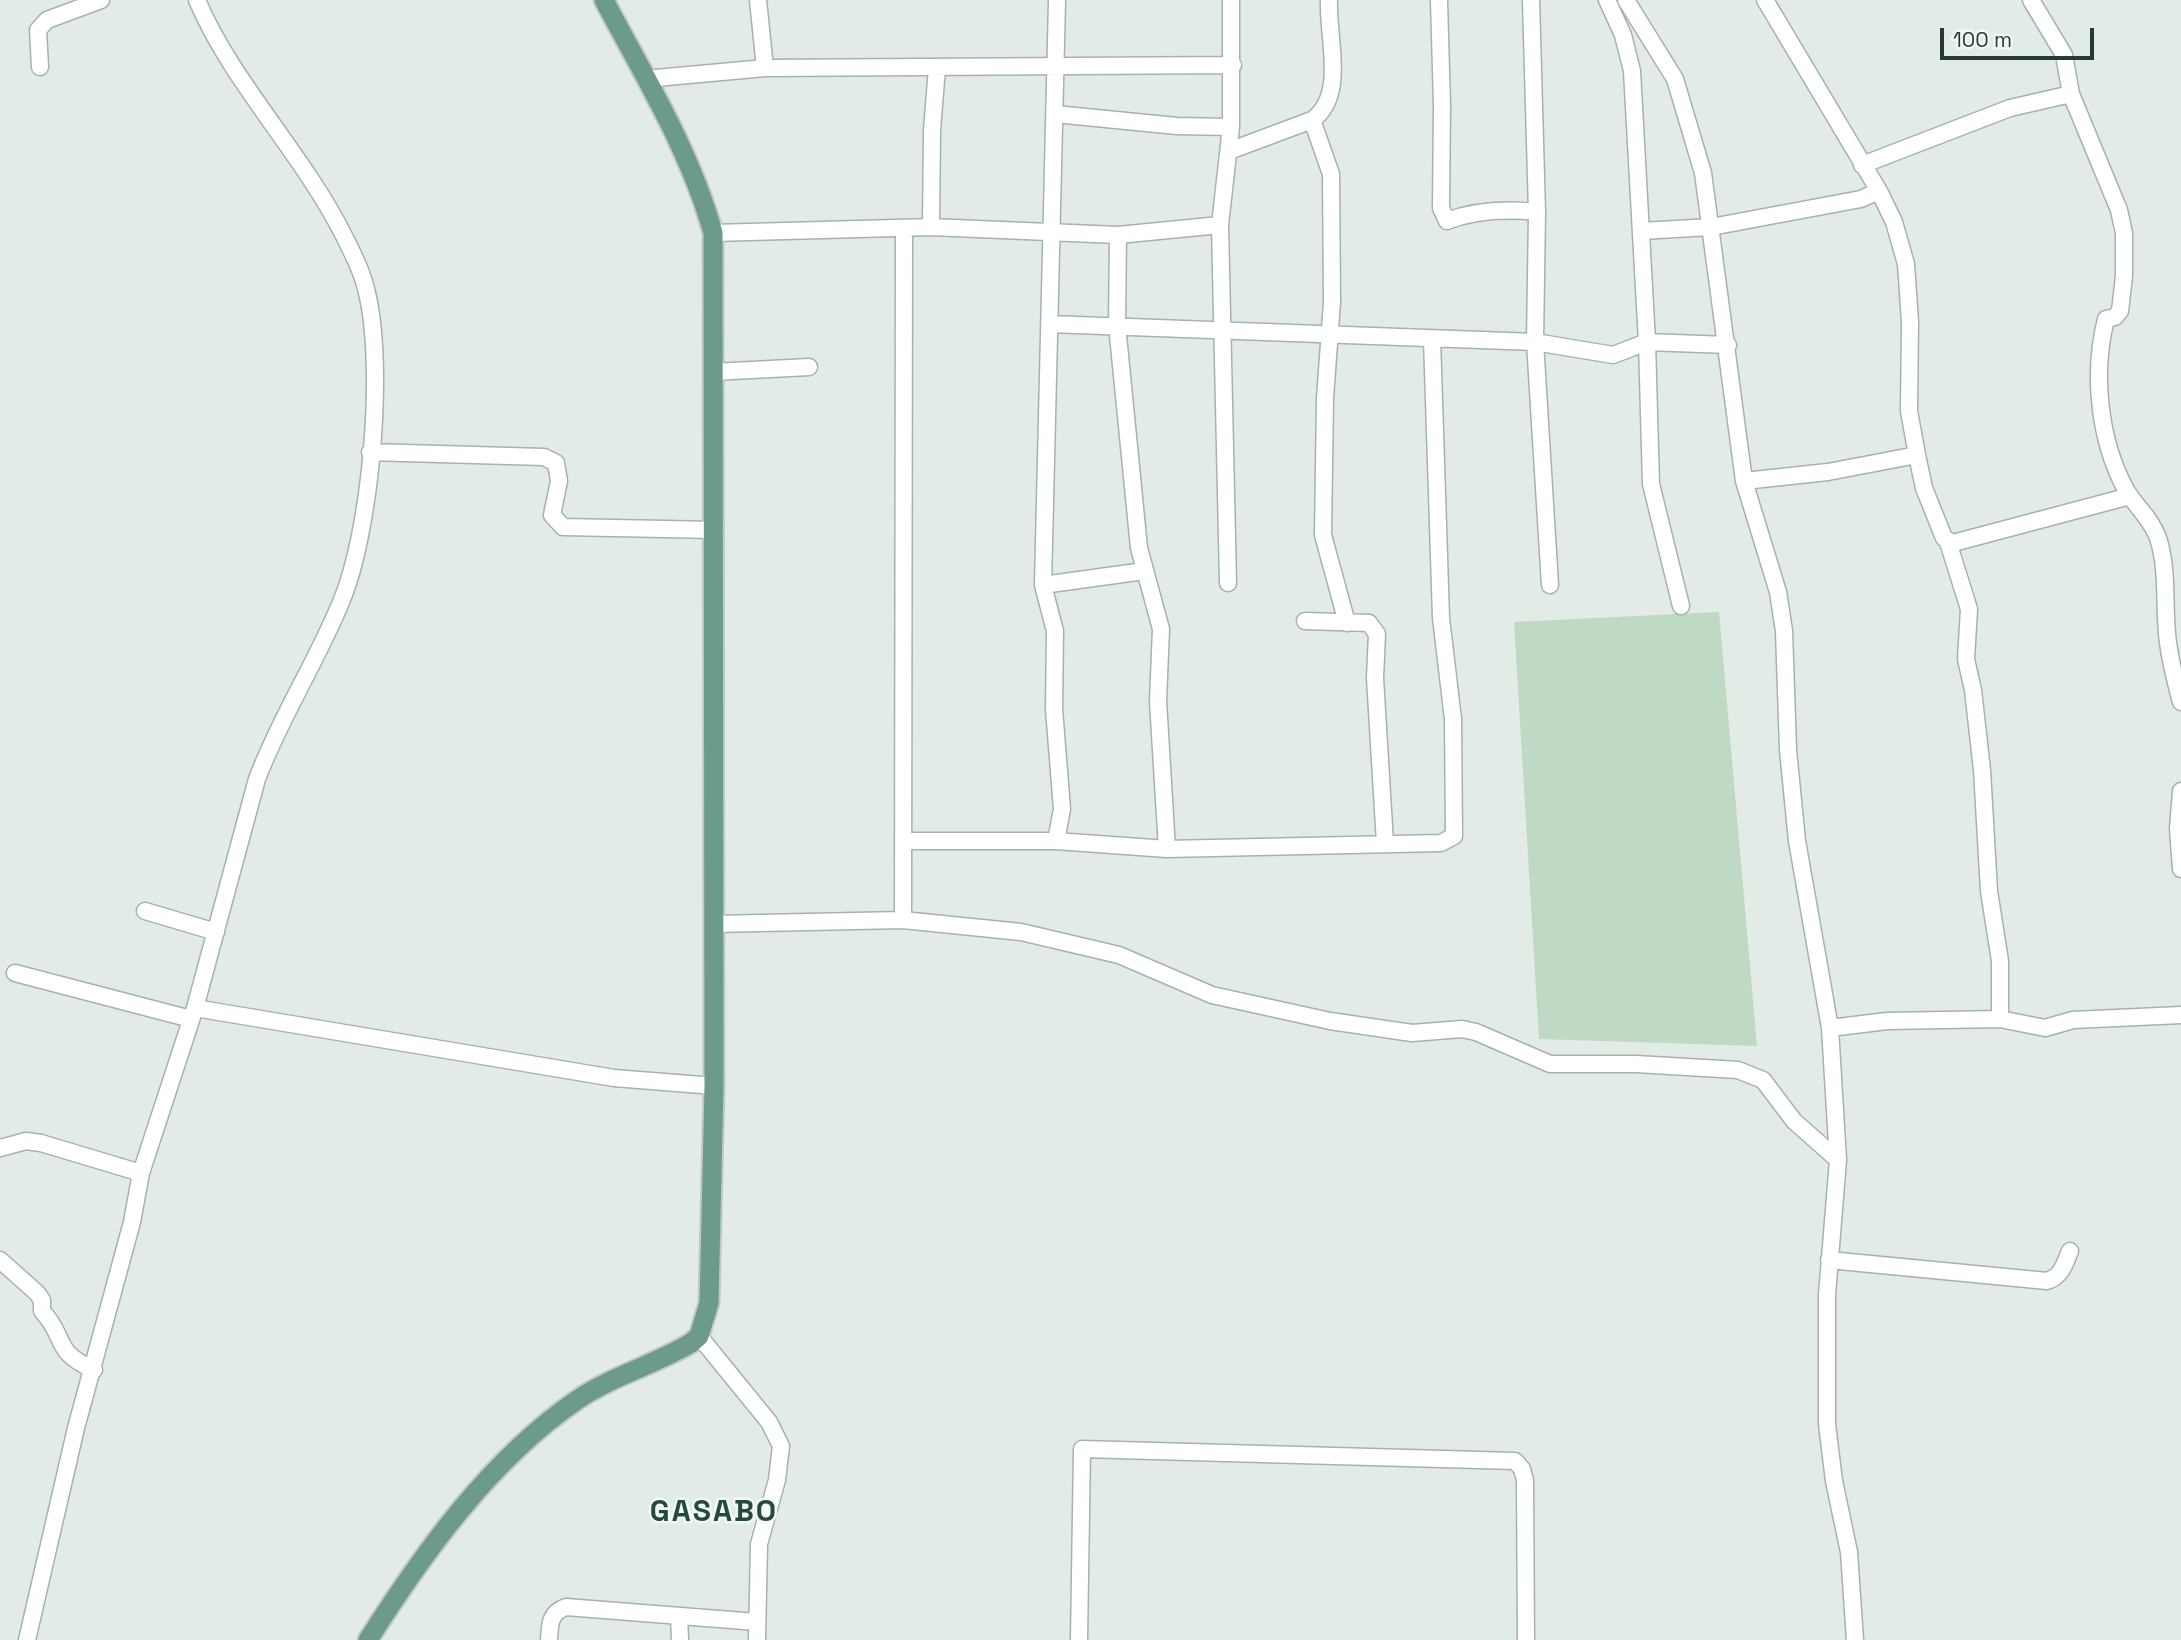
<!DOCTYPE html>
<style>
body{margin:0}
#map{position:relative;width:2181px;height:1640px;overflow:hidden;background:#e3ebe7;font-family:"Space Grotesk",sans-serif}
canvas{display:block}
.scale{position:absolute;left:1940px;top:28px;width:154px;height:32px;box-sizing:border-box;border:4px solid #243a33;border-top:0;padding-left:9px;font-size:21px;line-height:24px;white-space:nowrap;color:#243a33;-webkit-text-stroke:5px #f3f8f5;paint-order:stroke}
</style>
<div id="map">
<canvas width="2181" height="1640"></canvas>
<div class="scale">100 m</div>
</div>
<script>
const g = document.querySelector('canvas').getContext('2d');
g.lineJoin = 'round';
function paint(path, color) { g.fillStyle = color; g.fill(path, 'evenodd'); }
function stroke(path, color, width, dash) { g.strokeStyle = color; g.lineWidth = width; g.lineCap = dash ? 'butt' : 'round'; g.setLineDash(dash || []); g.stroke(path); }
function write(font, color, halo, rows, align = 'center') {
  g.font = font + ' "Space Grotesk",sans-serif'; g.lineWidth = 5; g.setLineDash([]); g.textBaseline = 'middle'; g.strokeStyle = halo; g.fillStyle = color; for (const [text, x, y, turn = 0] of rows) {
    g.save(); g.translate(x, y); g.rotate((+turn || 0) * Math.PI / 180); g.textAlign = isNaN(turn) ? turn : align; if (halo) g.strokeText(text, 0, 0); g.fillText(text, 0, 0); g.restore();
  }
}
const green = new Path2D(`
 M1719,612L1757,1046L1539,1039L1514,622Z`);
const minor = new Path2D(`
 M758,0L765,68
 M1329,0C1327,37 1347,96 1312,120L1331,174L1332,302L1325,398L1323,535L1347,623
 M1439,0L1442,106L1441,208L1447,221C1475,210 1507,209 1537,212
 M1531,0L1537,212L1535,342L1550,585
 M1607,0L1623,35L1632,71L1647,342L1651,484L1681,606
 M1626,0L1675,79L1703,173L1744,481L1778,592L1784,631L1788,750L1797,841L1830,1028L1838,1160L1827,1295V1424L1834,1481L1849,1552L1855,1640
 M1765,0L1879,191L1894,222L1906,264L1910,322L1909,411L1917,455L1924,488L1944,538L1953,543L2130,496
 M2031,0L2064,55L2071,94L2119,210L2124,233V276L2120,311L2115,317L2106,319C2092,374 2099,440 2126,490C2136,507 2151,518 2158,538C2168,568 2164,603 2167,634C2169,656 2175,680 2181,702
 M40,67L38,30L47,20L101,0
 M645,79L765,68L1233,65
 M1055,114L1177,126L1231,127
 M1229,151L1312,120
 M1862,165L2010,108L2071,94
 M931,227L932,130L937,68
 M1641,231L1711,227L1861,199L1879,191
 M713,233L931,227L1118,235L1220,225
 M1118,235L1117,325L1139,548L1161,629L1158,701L1167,849
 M1049,324L1535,342L1613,355L1647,342L1728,345
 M713,372L809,367
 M370,452L544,457L556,463L559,481L552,515L563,527L715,530
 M1744,481L1828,472L1917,455
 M1948,542L1969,609L1966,659L1973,690L1982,770L1989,891L2000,961V1019
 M1228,583L1220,225L1231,127V0
 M1043,585L1144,571
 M1305,621L1369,623L1377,634L1375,678L1385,843
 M2181,791L2178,829L2181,869
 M903,841H1056L1167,849L1441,843L1454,836L1453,719L1441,618L1432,339
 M1056,841L1062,809L1054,709L1055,631L1043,585L1057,0
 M145,911L216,932
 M903,920L904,228
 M713,924L903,920L1021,932L1119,955L1212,995L1330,1021L1412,1033L1462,1029L1476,1032L1550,1064H1636L1738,1070L1763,1080L1794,1121L1838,1160
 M15,973L191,1019
 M195,1008L614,1078L714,1086
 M1830,1028L1887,1021L2000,1019L2045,1028L2073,1020L2181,1015
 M0,1148L26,1141L41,1143L141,1173
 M0,1260L37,1293L42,1300V1311C68,1339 51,1350 94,1370
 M1829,1260L2047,1281C2062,1276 2064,1265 2070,1251
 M699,1336L769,1422L781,1446L777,1480L759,1544L757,1640
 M679,1616L680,1640
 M27,1640L76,1428L132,1222L141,1173L195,1008L257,779C280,718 316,663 341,602C371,531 385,368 367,293C363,273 352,252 343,234C302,153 231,81 197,0
 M549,1640C550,1625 549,1613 566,1607L757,1622
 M1079,1640L1082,1449L1515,1461L1522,1469L1525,1480L1526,1640`);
const major = new Path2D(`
 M368,1640C424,1552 490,1460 577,1400C612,1376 654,1365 691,1343L699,1336L709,1303L714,1086L713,233C690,150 644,76 604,0`);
const districtNames = [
 ["GASABO",714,1513]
];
paint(green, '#bed9c4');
stroke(minor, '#a6b2ad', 19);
stroke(major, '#c2c8c6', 23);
stroke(minor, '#fff', 16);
stroke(major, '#6c9b8d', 19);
g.letterSpacing = '2px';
write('bold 30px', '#234a3f', '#f3f8f5', districtNames);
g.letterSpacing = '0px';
</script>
